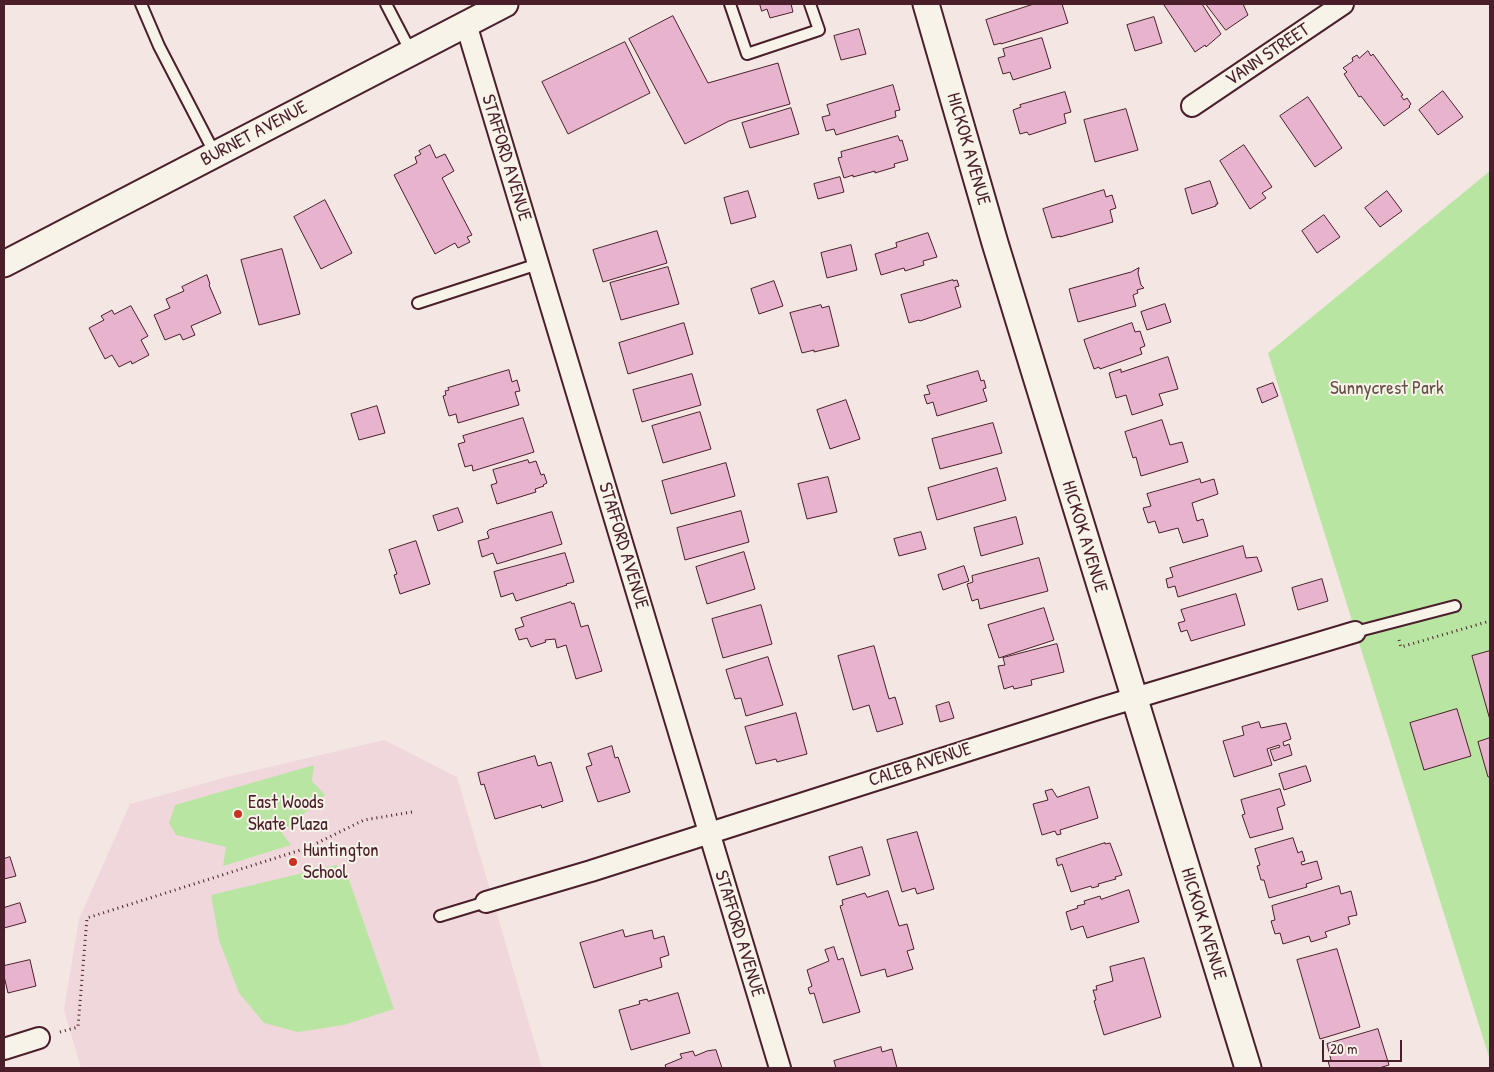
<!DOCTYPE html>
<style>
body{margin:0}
#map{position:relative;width:1494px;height:1072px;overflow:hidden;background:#f4e6e3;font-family:"Patrick Hand",sans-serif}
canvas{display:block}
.frame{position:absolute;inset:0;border:5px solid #4a1f2b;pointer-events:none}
.scale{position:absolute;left:1322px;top:1040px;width:80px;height:22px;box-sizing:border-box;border:2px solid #4a1f2b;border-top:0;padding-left:6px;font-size:15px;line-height:18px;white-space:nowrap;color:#4a1f2b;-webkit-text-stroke:4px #f7f3e8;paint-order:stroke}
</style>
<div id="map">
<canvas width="1494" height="1072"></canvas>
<div class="frame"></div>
<div class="scale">20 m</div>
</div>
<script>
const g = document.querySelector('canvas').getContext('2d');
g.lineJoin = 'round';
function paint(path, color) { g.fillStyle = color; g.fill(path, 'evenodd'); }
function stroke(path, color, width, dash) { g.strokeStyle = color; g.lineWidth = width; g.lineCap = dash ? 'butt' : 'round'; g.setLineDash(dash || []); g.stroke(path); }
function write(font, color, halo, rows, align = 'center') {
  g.font = font + ' "Patrick Hand",sans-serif'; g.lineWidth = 4; g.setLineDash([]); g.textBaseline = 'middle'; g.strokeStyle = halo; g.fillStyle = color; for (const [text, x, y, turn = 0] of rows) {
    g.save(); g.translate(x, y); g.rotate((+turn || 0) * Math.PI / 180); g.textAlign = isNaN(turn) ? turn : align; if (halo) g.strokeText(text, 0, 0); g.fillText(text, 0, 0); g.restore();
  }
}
const built = new Path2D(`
 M384,740L457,777L542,1068H81L64,1010L79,919L130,804L227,777Z`);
const green = new Path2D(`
 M1490,171V1060L1268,353Z
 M314,765L312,781L325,795L282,833L291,845L223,866L226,847L176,835L169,823L175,805Z
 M336,865L347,874L394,1009L344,1025L298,1032L264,1023L239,993L219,940L211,895Z`);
const building = new Path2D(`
 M760,4H791L793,12L770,18L767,9L762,11Z
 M1034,4H1062L1068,23L1001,44V43L994,45L986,20Z
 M1165,4H1202L1221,34L1206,47L1205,45L1195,52L1164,5Z
 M1206,4H1243L1248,15L1226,30Z
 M673,16L708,83L778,63L790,104L729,121L685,144L629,39Z
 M1154,17L1162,43L1135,51L1127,25Z
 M859,29L866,54L841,60L834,36Z
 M1042,38L1051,68L1013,80L1010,72L1003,74L998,58L1005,56L1003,49Z
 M625,42L650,93L568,134L542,82Z
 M1368,51L1371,56L1373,54L1403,95L1401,96L1404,100L1407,98L1411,104L1409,106L1410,107L1384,126L1361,96L1359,97L1344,74L1347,72L1343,68L1353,61L1352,58L1357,55L1359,58Z
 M893,85L900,110L895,111L896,117L836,135L834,129L826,131L822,117L830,115L827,105Z
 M1443,91L1463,117L1438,135L1419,110Z
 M1065,92L1071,112L1064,114L1066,123L1029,135L1027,132L1020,134L1013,110L1021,107L1020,105Z
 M1308,97L1342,148L1315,167L1280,116Z
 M791,108L799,134L750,148L742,123Z
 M1126,109L1138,150L1095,162L1084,120Z
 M898,136L900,141L902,140L908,160L894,164L895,167L875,173V171L853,177V175L844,178L838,158L842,157L841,152Z
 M430,145L436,158L445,154L454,171L442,178L472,235L467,237L470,242L458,248L455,243L435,254L394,175L417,163L415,157L421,154L419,151Z
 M1244,145L1272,187L1262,193L1266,198L1250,209L1220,161Z
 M840,177L844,192L818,199L814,184Z
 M1210,181L1218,204H1216V206L1192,214L1185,189Z
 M1104,190L1106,197L1112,195L1116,208L1110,210L1113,222L1060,237V236L1052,238L1043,209Z
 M748,191L756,217L731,224L724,198Z
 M1387,191L1402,211L1380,227L1365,208Z
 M325,200L352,253L321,269L294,217Z
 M1324,215L1340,237L1317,253L1302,231Z
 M657,231L667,263L603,282L593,250Z
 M928,233L937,257L923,261L924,265L905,271L904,268L881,275L875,254L897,247L896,243Z
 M851,245L857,270L827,278L821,253Z
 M282,249L300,314L259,325L241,260Z
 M668,267L679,304L621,320L610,283Z
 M1139,268L1138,273L1141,285L1144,288L1137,290L1138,293L1133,295L1136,306L1078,322L1069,289L1131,272Z
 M207,275L210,284L209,285L221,313L191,326L195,335L183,340L180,334L165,340L154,315L170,308L166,299L184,291L182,287Z
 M953,280V281L957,280L959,286L955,287L961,307L920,321L919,320L909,323L901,295Z
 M774,281L783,306L759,314L751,289Z
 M1165,304L1171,322L1147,330L1141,312Z
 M821,305L822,308L829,306L839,346L814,352V350L802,353L790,313Z
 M131,306L148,336L141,340L149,355L132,364L131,361L119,367L112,355L105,359L89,328L104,320L101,316L112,310L114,314Z
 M684,323L693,354L628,374L619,343Z
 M1132,323L1135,332L1140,331L1145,346L1140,348L1142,354L1100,369L1099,367L1094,369L1084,340Z
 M1168,357L1178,389L1159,394L1163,405L1132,415L1126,395L1116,398L1109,373L1121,369V372Z
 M509,370L512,382L517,380L520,391L515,392L519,405L458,423L456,414L449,416L443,396L446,395L445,391L449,390L448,388Z
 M978,371L981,381L984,380L986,388L983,389L987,401L937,416L933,402L927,404L924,395L930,394L927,386Z
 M692,374L701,405L642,422L633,390Z
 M1273,383L1278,396L1262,403L1257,389Z
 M846,400L860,439L830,449L817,410Z
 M377,406L385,433L359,440L351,414Z
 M700,412L711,449L663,463L652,426Z
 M523,418L534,452L473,471L472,465L465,467L458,444L465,442L463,436Z
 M1162,420L1170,445L1182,442L1188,462L1141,476L1136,457L1133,458L1125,432Z
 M993,423L1002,453L940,469L932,439Z
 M528,460L529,463L536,461L541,475L544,474L547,483L543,485L544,486L535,489L536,492L497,504L491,485L497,483L493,470Z
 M726,463L735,496L671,514L662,481Z
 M997,468L1006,500L937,520L928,488Z
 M828,477L837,512L807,519L798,484Z
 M1200,479L1201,483L1214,479L1218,494L1192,503L1197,521L1203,519L1208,536L1183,543L1178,528L1159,533L1155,521L1148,523L1143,508L1151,506L1147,494Z
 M458,508L463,522L438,531L433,516Z
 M741,511L749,542L685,560L677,528Z
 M552,512L562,544L497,564L493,553L482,557L478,541L489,538L487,532L489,530Z
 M1016,517L1023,544L981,556L974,528Z
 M921,532L926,549L899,556L894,539Z
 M416,541L430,584L400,594L394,575L397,574L389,550Z
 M1243,546L1246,558L1257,557L1262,571L1178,597L1175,586L1168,588L1166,579L1173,577L1170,568Z
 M744,552L755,589L707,604L696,567Z
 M565,553L574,582L566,584L567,585L516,601L513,593L501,597L494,572Z
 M1039,558L1048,591L980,609L978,599L972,601L967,584L973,582L972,576Z
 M964,566L969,581L943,590L938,575Z
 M1322,579L1328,601L1298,610L1292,588Z
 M1236,594L1245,625L1191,641L1187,630L1181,632L1178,623L1185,621L1181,610Z
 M571,602L572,604L574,603L581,627L588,625L602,671L576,679L566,645L557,648L555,639L545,640L546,642L531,647L527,638L519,640L515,629L524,626L521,618Z
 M761,605L772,644L723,658L712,619Z
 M1044,608L1054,640L999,658L988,625Z
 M1057,644L1064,672L1031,680L1032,685L1014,689L1013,686L1004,689L998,666L1005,665L1003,658Z
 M874,646L889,699L895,697L903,724L877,732L869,705L853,710L838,656Z
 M1490,651V720L1472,656Z
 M768,657L783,705L746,716L741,698L735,699L726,670Z
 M949,702L954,718L940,722L936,706Z
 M1457,709L1471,756L1424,770L1410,723Z
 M796,713L807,754L777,762L776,759L756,764L745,727Z
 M1259,722L1261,728L1286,723L1291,739L1283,742L1284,746L1289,744L1292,755L1274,761L1270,750L1280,747L1279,745L1267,749L1272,765L1234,777L1223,741L1244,735L1242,727Z
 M1490,738V777H1488L1478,742Z
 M612,746L615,758L618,757L630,792L598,802L586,767L592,765L588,754Z
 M535,756L538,766L551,762L563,801L542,808L541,805L495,819L484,784L481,785L478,773Z
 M1306,766L1311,781L1284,790L1279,774Z
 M1089,787L1098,818L1060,830L1061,834L1057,835L1055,831L1042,835L1033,804L1048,800L1045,791L1052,789L1057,797Z
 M1280,789L1285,805L1277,808L1283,829L1250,838L1242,815L1245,814L1241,800Z
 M917,832L934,889L917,894L915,888L902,892L887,840Z
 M1293,838L1298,853L1302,851L1305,861L1301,862L1302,865L1317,861L1322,879L1306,884L1307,887L1269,898L1264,880H1261L1257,866L1260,865L1255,849Z
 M1105,843V844L1110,843L1122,875L1115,877L1116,879L1098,884L1099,886L1092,888L1091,886L1071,892L1062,864L1058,866L1056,859Z
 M862,847L870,875L837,885L829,857Z
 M10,857L16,876L4,879V859Z
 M1339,886L1341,894L1351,891L1357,915L1348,917L1350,924L1325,932L1327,937L1311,942L1309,936L1283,944L1280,933L1275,934L1271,921L1275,920L1272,906Z
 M1129,890L1139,922L1087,938L1083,926L1071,930L1066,912L1078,908L1077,906L1085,904L1084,901L1100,896L1101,899Z
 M888,891L899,926L907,924L914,949L907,951L913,969L887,977L885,969L861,976L840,906L843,905L842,900L865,893L867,897Z
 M20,903L26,922L4,928V908Z
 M623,930L625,937L652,930L654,939L664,936L669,955L660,958L662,967L594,988L580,943Z
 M834,947L838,960L843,958L860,1012L823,1023L814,993L810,994L808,988L812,986L807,970L829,961L825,950Z
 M1337,949L1360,1027L1320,1039L1297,960Z
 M1144,958L1161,1017L1104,1035L1094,1001L1096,1000L1093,990H1097L1096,986L1113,981L1110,967Z
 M30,960L36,986L8,993L4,976V966Z
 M678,993L690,1033L631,1050L619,1010L640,1004L639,1001L647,999L648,1001Z
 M1378,1029L1389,1065L1379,1068H1330L1328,1061L1331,1060L1327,1044Z
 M881,1047L882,1052L892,1049L897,1068H836L834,1061Z
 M716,1050L722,1068H666L665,1065L682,1058L680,1054L693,1051L695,1056L707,1051Z`);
const path = new Path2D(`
 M1399,640L1401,647L1490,621
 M60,1032L78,1027L87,918L307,848L364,820L412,812`);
const service = new Path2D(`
 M141,4L159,46L215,154
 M386,4L411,52
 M730,4L747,54L819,30L810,4
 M418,303L538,264
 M1355,632L1455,606
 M440,916L486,902`);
const minor = new Path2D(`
 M466,24L780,1068
 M1192,106L1343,4
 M486,902L591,871L1098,709L1355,632
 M4,1049L39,1038`);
const tertiary = new Path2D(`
 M926,4L995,243L1248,1068
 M4,264L505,4`);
const markers = [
 [238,814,5,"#c8321e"],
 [293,862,5,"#c8321e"]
];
const streetNames = [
 ["VANN STREET",1268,55,-34],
 ["BURNET AVENUE",254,134,-28],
 ["HICKOK AVENUE",968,149,74],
 ["STAFFORD AVENUE",506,158,73],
 ["HICKOK AVENUE",1084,537,73],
 ["STAFFORD AVENUE",623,546,73],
 ["CALEB AVENUE",920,765,-18],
 ["HICKOK AVENUE",1203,924,73],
 ["STAFFORD AVENUE",739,934,73]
];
const parkNames = [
 ["Sunnycrest Park",1387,389]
];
const poiNames = [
 ["East Woods",248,803],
 ["Skate Plaza",248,825],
 ["Huntington",303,851],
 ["School",303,873]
];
paint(built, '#f0d7dc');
paint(green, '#b9e5a3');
paint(building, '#e8b3cd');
stroke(building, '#4a1f2b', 1);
stroke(service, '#4a1f2b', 14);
stroke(minor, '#4a1f2b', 24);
stroke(tertiary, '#4a1f2b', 29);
stroke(path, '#4a1f2b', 3, [1, 4]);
stroke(service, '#f7f3e8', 10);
stroke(minor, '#f7f3e8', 20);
stroke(tertiary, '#f7f3e8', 25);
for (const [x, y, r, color] of markers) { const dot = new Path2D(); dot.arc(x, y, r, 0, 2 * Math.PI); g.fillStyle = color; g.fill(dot); stroke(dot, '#f7f3e8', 2); }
write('19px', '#4a1f2b', '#f7f3e8', streetNames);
write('19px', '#665049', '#f7f3e8', parkNames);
write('19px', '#4a1f2b', '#f7f3e8', poiNames, 'left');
</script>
